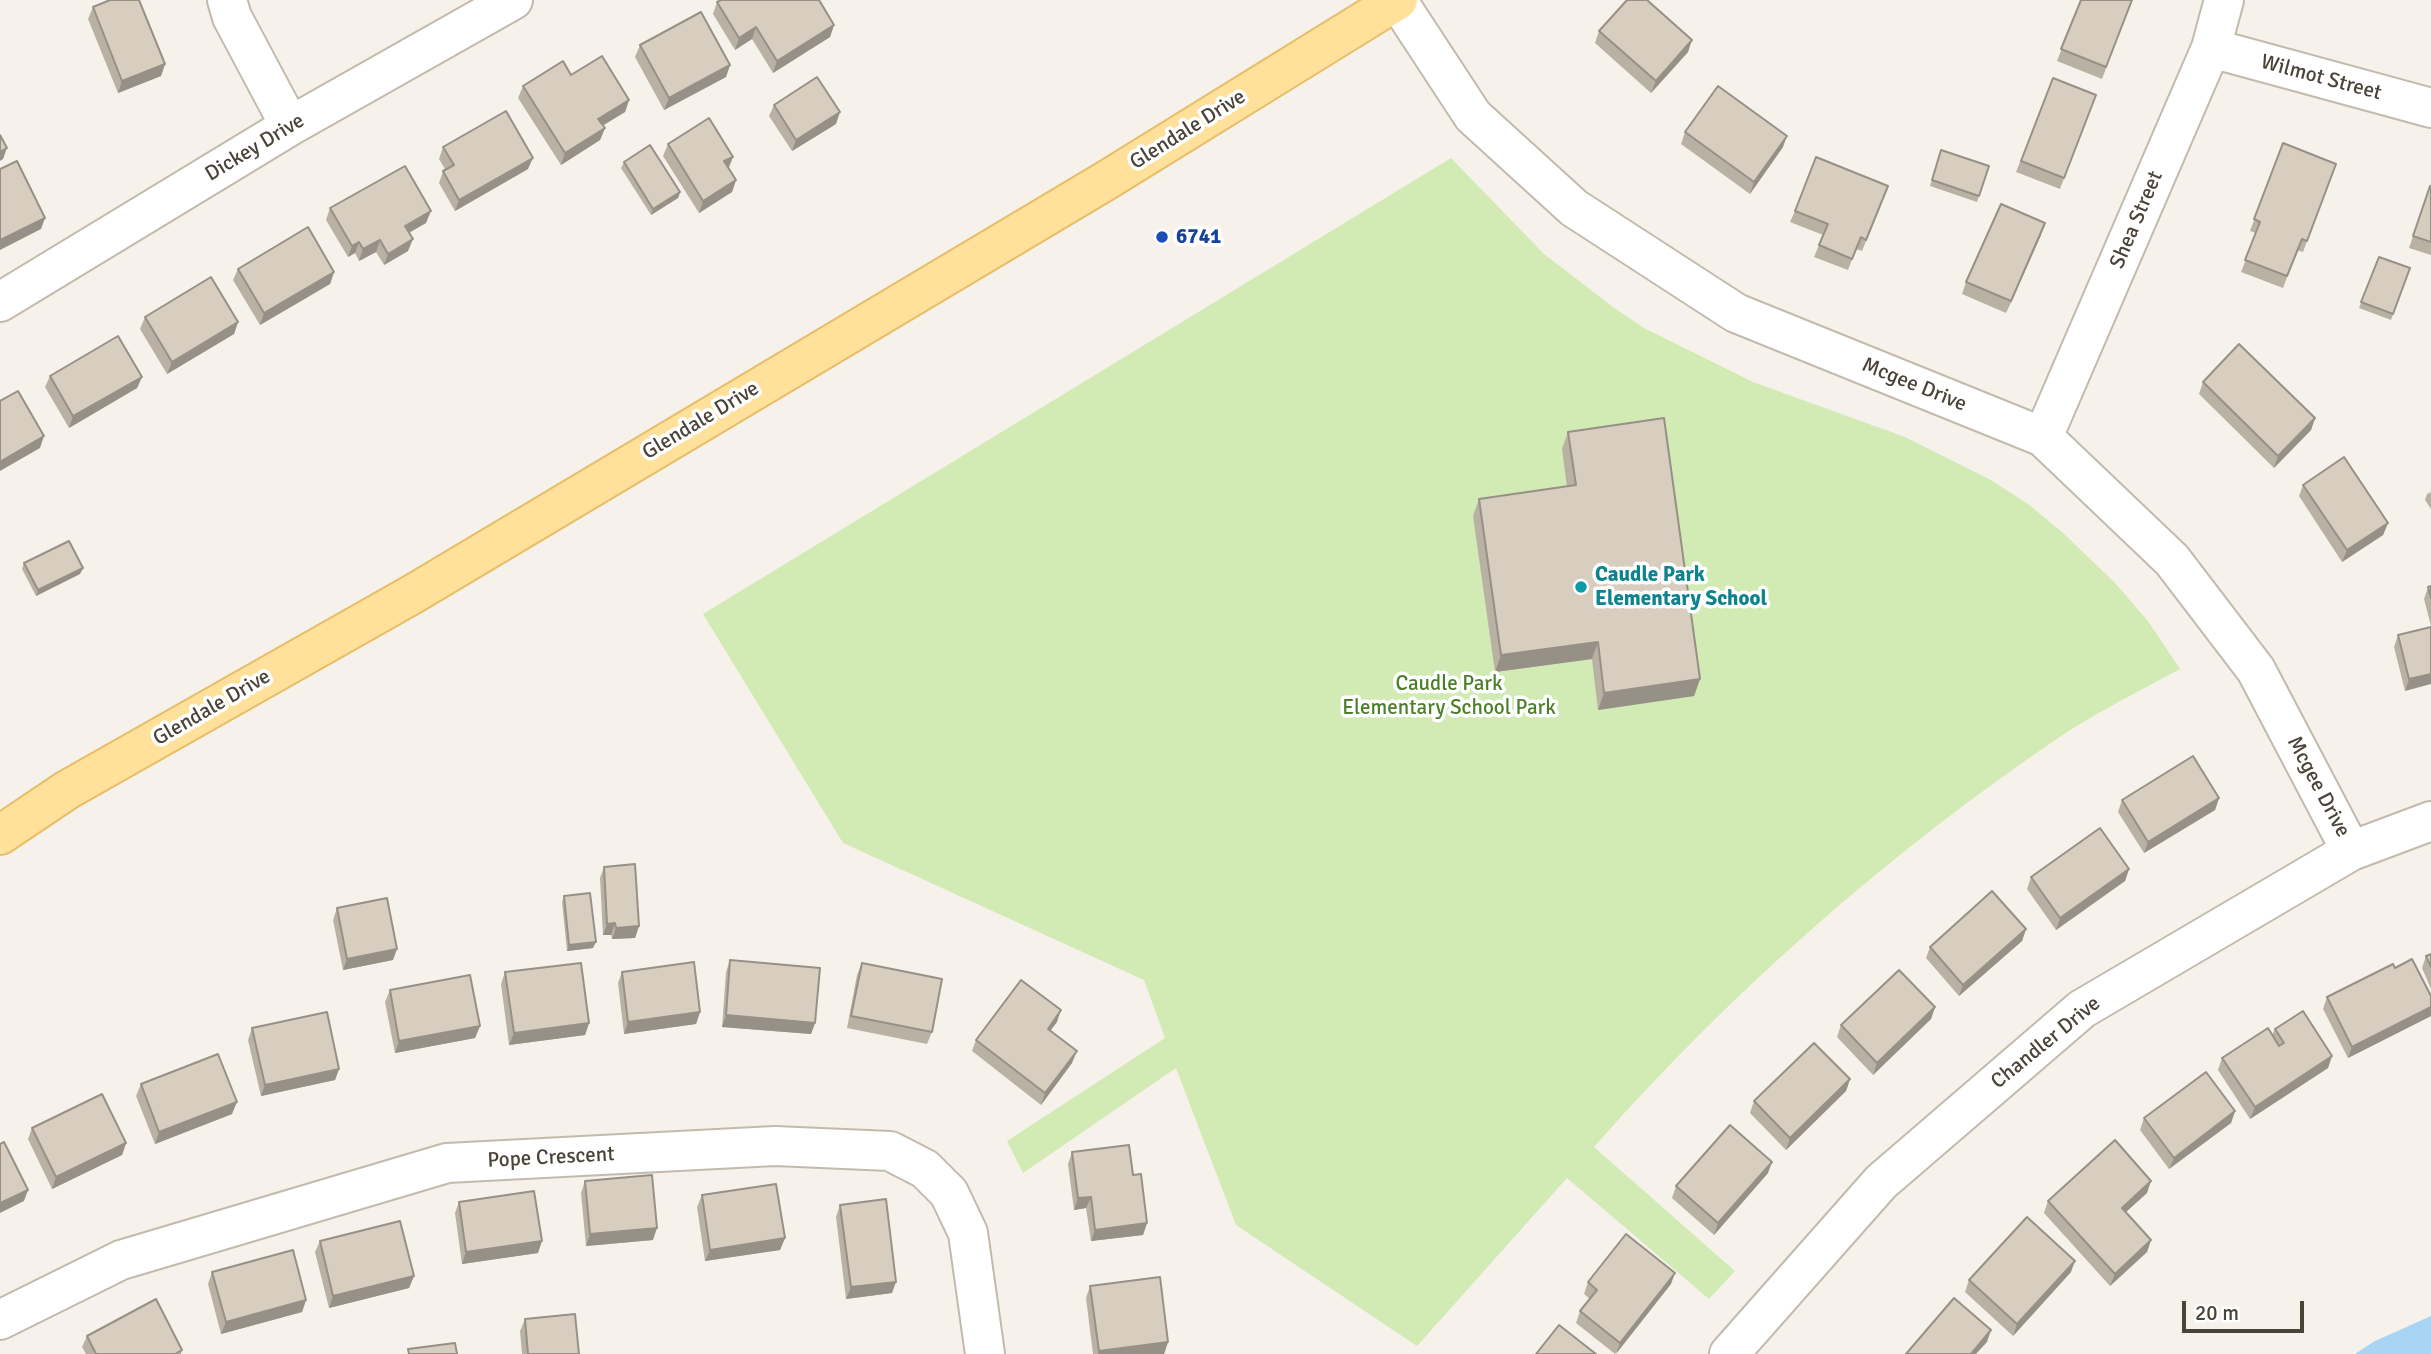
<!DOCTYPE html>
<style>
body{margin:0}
#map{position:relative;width:2431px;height:1354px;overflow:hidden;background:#f6f2eb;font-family:Signika,sans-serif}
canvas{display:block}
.scale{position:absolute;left:2182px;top:1301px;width:122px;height:32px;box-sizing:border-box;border:4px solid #4a4338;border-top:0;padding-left:9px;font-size:21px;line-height:24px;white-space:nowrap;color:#4a4338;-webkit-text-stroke:5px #fff;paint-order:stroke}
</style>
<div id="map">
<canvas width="2431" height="1354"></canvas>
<div class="scale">20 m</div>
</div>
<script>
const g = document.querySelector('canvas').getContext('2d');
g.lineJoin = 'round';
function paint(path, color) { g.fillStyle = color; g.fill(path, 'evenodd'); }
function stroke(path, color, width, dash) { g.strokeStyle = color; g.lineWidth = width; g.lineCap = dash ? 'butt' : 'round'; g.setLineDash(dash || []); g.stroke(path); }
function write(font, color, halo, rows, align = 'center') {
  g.font = font + ' Signika,sans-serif'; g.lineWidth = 7; g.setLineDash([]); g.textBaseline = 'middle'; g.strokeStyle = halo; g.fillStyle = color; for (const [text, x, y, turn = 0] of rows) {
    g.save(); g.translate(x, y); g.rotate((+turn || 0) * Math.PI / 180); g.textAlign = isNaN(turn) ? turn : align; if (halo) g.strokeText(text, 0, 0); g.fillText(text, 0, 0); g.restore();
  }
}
const green = new Path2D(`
 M1451,158L1544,254L1613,307L1644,328L1753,382L1905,437L1991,480L2028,504L2062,532L2115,583L2148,621L2180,669C2141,690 2101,710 2064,734C1892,850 1731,991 1594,1147L1735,1271L1709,1299L1567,1178L1417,1346L1236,1225L1176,1068L1023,1173L1007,1141L1165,1038L1144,980L843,843L703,614Z`);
const water = new Path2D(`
 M2431,1316V1354H2355L2375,1341Z`);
const minor = new Path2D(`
 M227,0L232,17L290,126
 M1397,0L1473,116L1574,208L1736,313L2043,437L2172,560L2256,670L2351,851
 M2211,48L2431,108
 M0,302L290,126L513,0
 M2043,437L2211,48L2224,0
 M0,1320L121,1260L447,1163L775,1146L890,1151L925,1169L949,1193L968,1233L985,1354
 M1729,1354L1881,1182L2082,1009L2351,851L2431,821`);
const major = new Path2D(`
 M0,835L67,790L413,594L1107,180L1398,0`);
const wall = new Path2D(`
 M2081,0H2132L2102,79L2057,61Z
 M717,2L834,25L830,37L773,73L752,39L735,50L713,14Z
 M93,7L165,64L161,76L118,93L88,19Z
 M1599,31L1688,52L1651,93L1595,43Z
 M640,45L730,65L726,77L664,110L635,57Z
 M571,75L629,100L625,112L603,125L605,128L600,140L561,165L518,98L523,86Z
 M2053,78L2096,95L2060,189L2016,172Z
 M774,105L836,124L792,151L769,116Z
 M1685,132L1783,147L1750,194L1681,144Z
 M2283,143L2336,164L2303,252L2297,250L2283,288L2241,272L2256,233L2250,231Z
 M668,144L733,157L729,168L736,180L732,192L699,213L663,156Z
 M443,147L528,169L455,211L439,183L443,171L445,169L439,159Z
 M1941,150L1989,166L1977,202L1930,186Z
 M624,162L680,192L678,198L651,215L621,168Z
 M1888,186L1862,251L1856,249L1848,270L1814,257L1823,235L1790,222L1795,211Z
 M2430,186H2431V255L2409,248Z
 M330,208L426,223L409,233L408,251L384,265L376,252L359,261L355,253L348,257L326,220Z
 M2041,235L2006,313L1962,294L1966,282Z
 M2379,257L2410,268L2391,320L2359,308Z
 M238,269L334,272L330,284L260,325L233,280Z
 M145,317L238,322L234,334L167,374L140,329Z
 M50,376L142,377L137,388L69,428L45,387Z
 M2203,382L2315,418L2311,430L2274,468L2199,394Z
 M1568,432L1700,679L1694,696L1598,710L1592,659L1495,672L1473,516L1479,499L1567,487L1562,449Z
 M2303,485L2388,523L2383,535L2342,562L2299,496Z
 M2431,492V509L2425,500L2427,494Z
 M24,563L83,568L80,574L36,596L22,569Z
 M2431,586V626L2424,599L2428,587Z
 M2431,627L2405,691L2394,647L2398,635Z
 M2219,798L2215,810L2144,853L2118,812L2122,800Z
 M604,867L639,926L635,938L612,939L611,935H603L600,878Z
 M2129,869L2125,881L2056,930L2027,889L2031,877Z
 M564,896L593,948L567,951L562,902Z
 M337,908L393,960L343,970L333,920Z
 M2026,929L2022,941L1959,996L1926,958L1930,947Z
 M2431,954V989L2422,968L2426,956Z
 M730,960L815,1023L811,1034L722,1027L726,972Z
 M862,963L932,1032L927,1044L847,1028L857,975Z
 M505,972L589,1023L585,1035L509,1045L501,984Z
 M622,972L700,1012L696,1024L624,1034L618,983Z
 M390,990L480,1026L475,1038L395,1053L385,1002Z
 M2327,997L2431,1016L2348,1058L2323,1009Z
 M1935,1007L1931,1019L1873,1075L1837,1037L1841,1025Z
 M1057,1022L1050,1031L1072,1063L1041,1105L972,1051L976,1040Z
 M252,1028L339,1069L335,1080L261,1096L248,1040Z
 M2275,1029L2332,1056L2328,1068L2250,1119L2218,1070L2222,1058L2272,1035Z
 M1850,1079L1846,1091L1786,1150L1750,1113L1754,1101Z
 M141,1084L232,1114L155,1144L136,1096Z
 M2235,1111L2231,1123L2169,1169L2140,1130L2144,1118Z
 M32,1128L126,1143L122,1155L52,1189L28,1139Z
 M1072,1152L1133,1175L1147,1223L1143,1235L1091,1241L1086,1208L1074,1210L1068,1164Z
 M1768,1173L1714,1235L1672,1198L1676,1186Z
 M585,1181L653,1240L586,1246L581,1193Z
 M2147,1193L2126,1212L2151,1240L2147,1252L2110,1286L2044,1213L2048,1201Z
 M702,1195L785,1238L780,1250L705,1261L697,1207Z
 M459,1202L538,1253L462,1264L455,1213Z
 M840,1205L892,1293L846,1299L836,1217Z
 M320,1241L414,1276L409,1288L329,1308L315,1252Z
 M212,1272L306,1300L302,1312L221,1334L208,1284Z
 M2071,1272L2013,1336L1965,1292L1969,1280Z
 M1588,1282L1671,1284L1615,1354L1576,1323L1580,1311L1590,1299L1584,1294Z
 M1090,1286L1168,1342L1164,1354H1093L1086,1298Z
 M525,1319L579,1354H522L520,1331Z
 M87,1336L182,1350L181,1354H86L82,1347Z`);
const shadedWall = new Path2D(`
 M834,25L830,37L773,73L777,61Z
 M756,27L752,39L735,50L739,38Z
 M1692,40L1688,52L1651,93L1656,81Z
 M165,64L161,76L118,93L122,81Z
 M730,65L726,77L664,110L669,98Z
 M629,100L625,112L594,131L598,119Z
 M840,112L836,124L792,151L796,140Z
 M605,128L600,140L561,165L565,153Z
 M1787,136L1783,147L1750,194L1754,182Z
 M7,148L3,159L0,161V152Z
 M733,157L728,168L724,161Z
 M533,158L528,169L455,211L459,200Z
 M736,180L732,192L699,213L703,201Z
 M680,192L678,198L651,215L653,209Z
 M431,211L426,223L401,237L405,226Z
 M45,218L41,229L0,250V240Z
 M2045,223L2041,235L2006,313L2011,301Z
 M413,239L408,251L384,265L388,254Z
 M380,240L376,252L359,261L363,249Z
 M359,242L355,253L348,257L352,246Z
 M334,272L330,284L260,325L264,313Z
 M238,322L234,334L167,374L172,362Z
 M142,377L137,388L69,428L73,416Z
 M2315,418L2311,430L2274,468L2278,456Z
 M44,436L40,448L0,471V462Z
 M2388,523L2383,535L2342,562L2347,550Z
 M83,568L80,574L36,596L38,590Z
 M1598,642L1592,659L1495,672L1501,655Z
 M2431,674V684L2405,691L2409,679Z
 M1700,679L1694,696L1598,710L1604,693Z
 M2219,798L2215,810L2144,853L2148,842Z
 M2129,869L2125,881L2056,930L2060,918Z
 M615,923L611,935H603L607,924Z
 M639,926L635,938L612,939L616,928Z
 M2026,929L2022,941L1959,996L1963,985Z
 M596,942L593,948L567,951L569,945Z
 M397,949L393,960L343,970L347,959Z
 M1935,1007L1931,1019L1873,1075L1877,1063Z
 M2431,1007V1016L2348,1058L2352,1047Z
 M1061,1010L1057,1022L1043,1040L1048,1029Z
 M700,1012L696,1024L624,1034L628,1022Z
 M726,1015L815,1023L811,1034L722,1027Z
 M589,1023L585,1035L509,1045L514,1033Z
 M480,1026L475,1038L395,1053L399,1041Z
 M1077,1051L1072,1063L1041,1105L1045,1093Z
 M2332,1056L2328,1068L2250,1119L2255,1107Z
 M339,1069L335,1080L261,1096L265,1085Z
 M1850,1079L1846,1091L1786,1150L1790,1138Z
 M237,1102L232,1114L155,1144L159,1132Z
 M2235,1111L2231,1123L2169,1169L2174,1158Z
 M126,1143L122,1155L52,1189L56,1177Z
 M1772,1162L1768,1173L1714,1235L1718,1223Z
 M2151,1181L2147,1193L2118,1219L2122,1208Z
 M28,1190L24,1201L0,1213V1203Z
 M1091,1197L1086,1208L1074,1210L1078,1198Z
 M1147,1223L1143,1235L1091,1241L1095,1230Z
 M657,1228L653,1240L586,1246L590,1234Z
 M785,1238L780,1250L705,1261L710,1250Z
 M2151,1240L2147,1252L2110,1286L2115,1274Z
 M542,1241L538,1253L462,1264L466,1252Z
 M2075,1261L2071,1272L2013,1336L2017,1324Z
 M1675,1273L1671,1284L1616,1354L1620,1343Z
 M414,1276L409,1288L329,1308L333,1296Z
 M896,1282L892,1293L846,1299L851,1287Z
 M306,1300L302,1312L221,1334L226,1322Z
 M1991,1330L1987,1342L1976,1354H1971Z
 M1168,1342L1164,1354H1098L1099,1351Z`);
const building = new Path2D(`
 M110,0H139L165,64L122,81L93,7Z
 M721,0H819L834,25L777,61L756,27L739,38L717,2Z
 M1627,0H1647L1692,40L1656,81L1599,31Z
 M2081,0H2132L2106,67L2061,49Z
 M701,12L730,65L669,98L640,45Z
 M602,56L629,100L598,119L605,128L565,153L523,86L563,61L571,75Z
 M817,77L840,112L796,140L774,105Z
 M2053,78L2096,95L2064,178L2021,161Z
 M1718,86L1787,136L1754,182L1685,132Z
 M506,111L533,158L459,200L443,171L454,165L443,147Z
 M709,118L733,157L724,161L736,180L703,201L668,144Z
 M0,135L7,148L0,152Z
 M2283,143L2336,164L2307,241L2302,239L2287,276L2245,260L2260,222L2254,219Z
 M650,145L680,192L653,209L624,162Z
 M1941,150L1989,166L1979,196L1932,180Z
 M1816,157L1888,186L1866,240L1861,237L1852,259L1819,245L1828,224L1795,211Z
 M17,161L45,218L0,240V169Z
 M405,166L431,211L405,226L413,239L388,254L380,240L363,249L359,242L352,246L330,208Z
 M2430,186H2431V242L2413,236Z
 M2001,204L2045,223L2011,301L1966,282Z
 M308,227L334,272L264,313L238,269Z
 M2379,257L2410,268L2393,314L2361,302Z
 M211,277L238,322L172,362L145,317Z
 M118,336L142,377L73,416L50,376Z
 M2239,344L2315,418L2278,456L2203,382Z
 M18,391L44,436L0,462V401Z
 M1664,418L1700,679L1604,693L1598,642L1501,655L1479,499L1576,485L1568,432Z
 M2344,457L2388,523L2347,550L2303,485Z
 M69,541L83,568L38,590L24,563Z
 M2431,586V598L2428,587Z
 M2431,627V674L2409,679L2398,635Z
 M2193,756L2219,798L2148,842L2122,800Z
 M2100,828L2129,869L2060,918L2031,877Z
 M635,864L639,926L616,928L615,923L607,924L604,867Z
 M1992,891L2026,929L1963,985L1930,947Z
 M590,893L596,942L569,945L564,896Z
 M387,898L397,949L347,959L337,908Z
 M2431,954V967L2426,956Z
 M2412,959L2431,996V1007L2352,1047L2327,997L2393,964L2395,968Z
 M730,960L820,968L815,1023L726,1015Z
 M694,962L700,1012L628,1022L622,972Z
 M581,963L589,1023L514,1033L505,972Z
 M862,963L942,979L932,1032L851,1016Z
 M1899,970L1935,1007L1877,1063L1841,1025Z
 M470,975L480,1026L399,1041L390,990Z
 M1021,980L1061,1010L1048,1029L1077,1051L1045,1093L976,1040Z
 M2303,1011L2332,1056L2255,1107L2222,1058L2268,1028L2279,1046L2284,1043L2275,1029Z
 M327,1012L339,1069L265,1085L252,1028Z
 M1814,1043L1850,1079L1790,1138L1754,1101Z
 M218,1054L237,1102L159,1132L141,1084Z
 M2206,1072L2235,1111L2174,1158L2144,1118Z
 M102,1094L126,1143L56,1177L32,1128Z
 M1730,1125L1772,1162L1718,1223L1676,1186Z
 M2115,1140L2151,1181L2122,1208L2151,1240L2115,1274L2048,1201Z
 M4,1142L28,1190L0,1203V1144Z
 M1129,1145L1133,1175L1141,1174L1147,1223L1095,1230L1091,1197L1078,1198L1072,1152Z
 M652,1175L657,1228L590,1234L585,1181Z
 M776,1184L785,1238L710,1250L702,1195Z
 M534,1191L542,1241L466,1252L459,1202Z
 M886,1199L896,1282L851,1287L840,1205Z
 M2027,1217L2075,1261L2017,1324L1969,1280Z
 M400,1221L414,1276L333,1296L320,1241Z
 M1626,1234L1675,1273L1620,1343L1580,1311L1597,1290L1588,1282Z
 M293,1250L306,1300L226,1322L212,1272Z
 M1160,1277L1168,1342L1099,1351L1090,1286Z
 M1954,1298L1991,1330L1971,1354H1906Z
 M156,1299L182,1350L175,1354H96L87,1336Z
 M575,1314L579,1354H528L525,1319Z
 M1559,1325L1596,1354H1536Z
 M455,1343L457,1354H409L408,1349Z`);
const markers = [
 [1162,237,7,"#1a4fb4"],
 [1581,587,7,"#0f9aa8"]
];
const streetNames = [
 ["Wilmot Street",2321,78,15],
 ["Glendale Drive",1188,130,-32],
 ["Dickey Drive",255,148,-31],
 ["Shea Street",2137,220,-67],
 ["Mcgee Drive",1914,385,22],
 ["Glendale Drive",701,421,-31],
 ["Glendale Drive",212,708,-30],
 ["Mcgee Drive",2318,787,62],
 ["Chandler Drive",2046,1043,-39],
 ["Pope Crescent",551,1158,-3]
];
const transitNames = [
 ["6741",1176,237]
];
const cultureNames = [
 ["Caudle Park",1595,575],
 ["Elementary School",1595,599]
];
const parkNames = [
 ["Caudle Park",1449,684],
 ["Elementary School Park",1449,708]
];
paint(green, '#d2eab3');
paint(water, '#a7d5f3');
stroke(minor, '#c2baad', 42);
stroke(major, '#e7be67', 42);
stroke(minor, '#fff', 38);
stroke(major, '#ffe19b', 38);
paint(wall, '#bab1a5');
paint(shadedWall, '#979086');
paint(building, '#d8cec0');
stroke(building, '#979086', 2);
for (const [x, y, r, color] of markers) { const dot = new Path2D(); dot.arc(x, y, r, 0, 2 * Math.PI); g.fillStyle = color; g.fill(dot); stroke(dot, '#fff', 2.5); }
write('21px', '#4a4338', '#fff', streetNames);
write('bold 21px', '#164399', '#fff', transitNames, 'left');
write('bold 21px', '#0d838f', '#fff', cultureNames, 'left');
write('21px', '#4b7f29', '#fff', parkNames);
</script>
